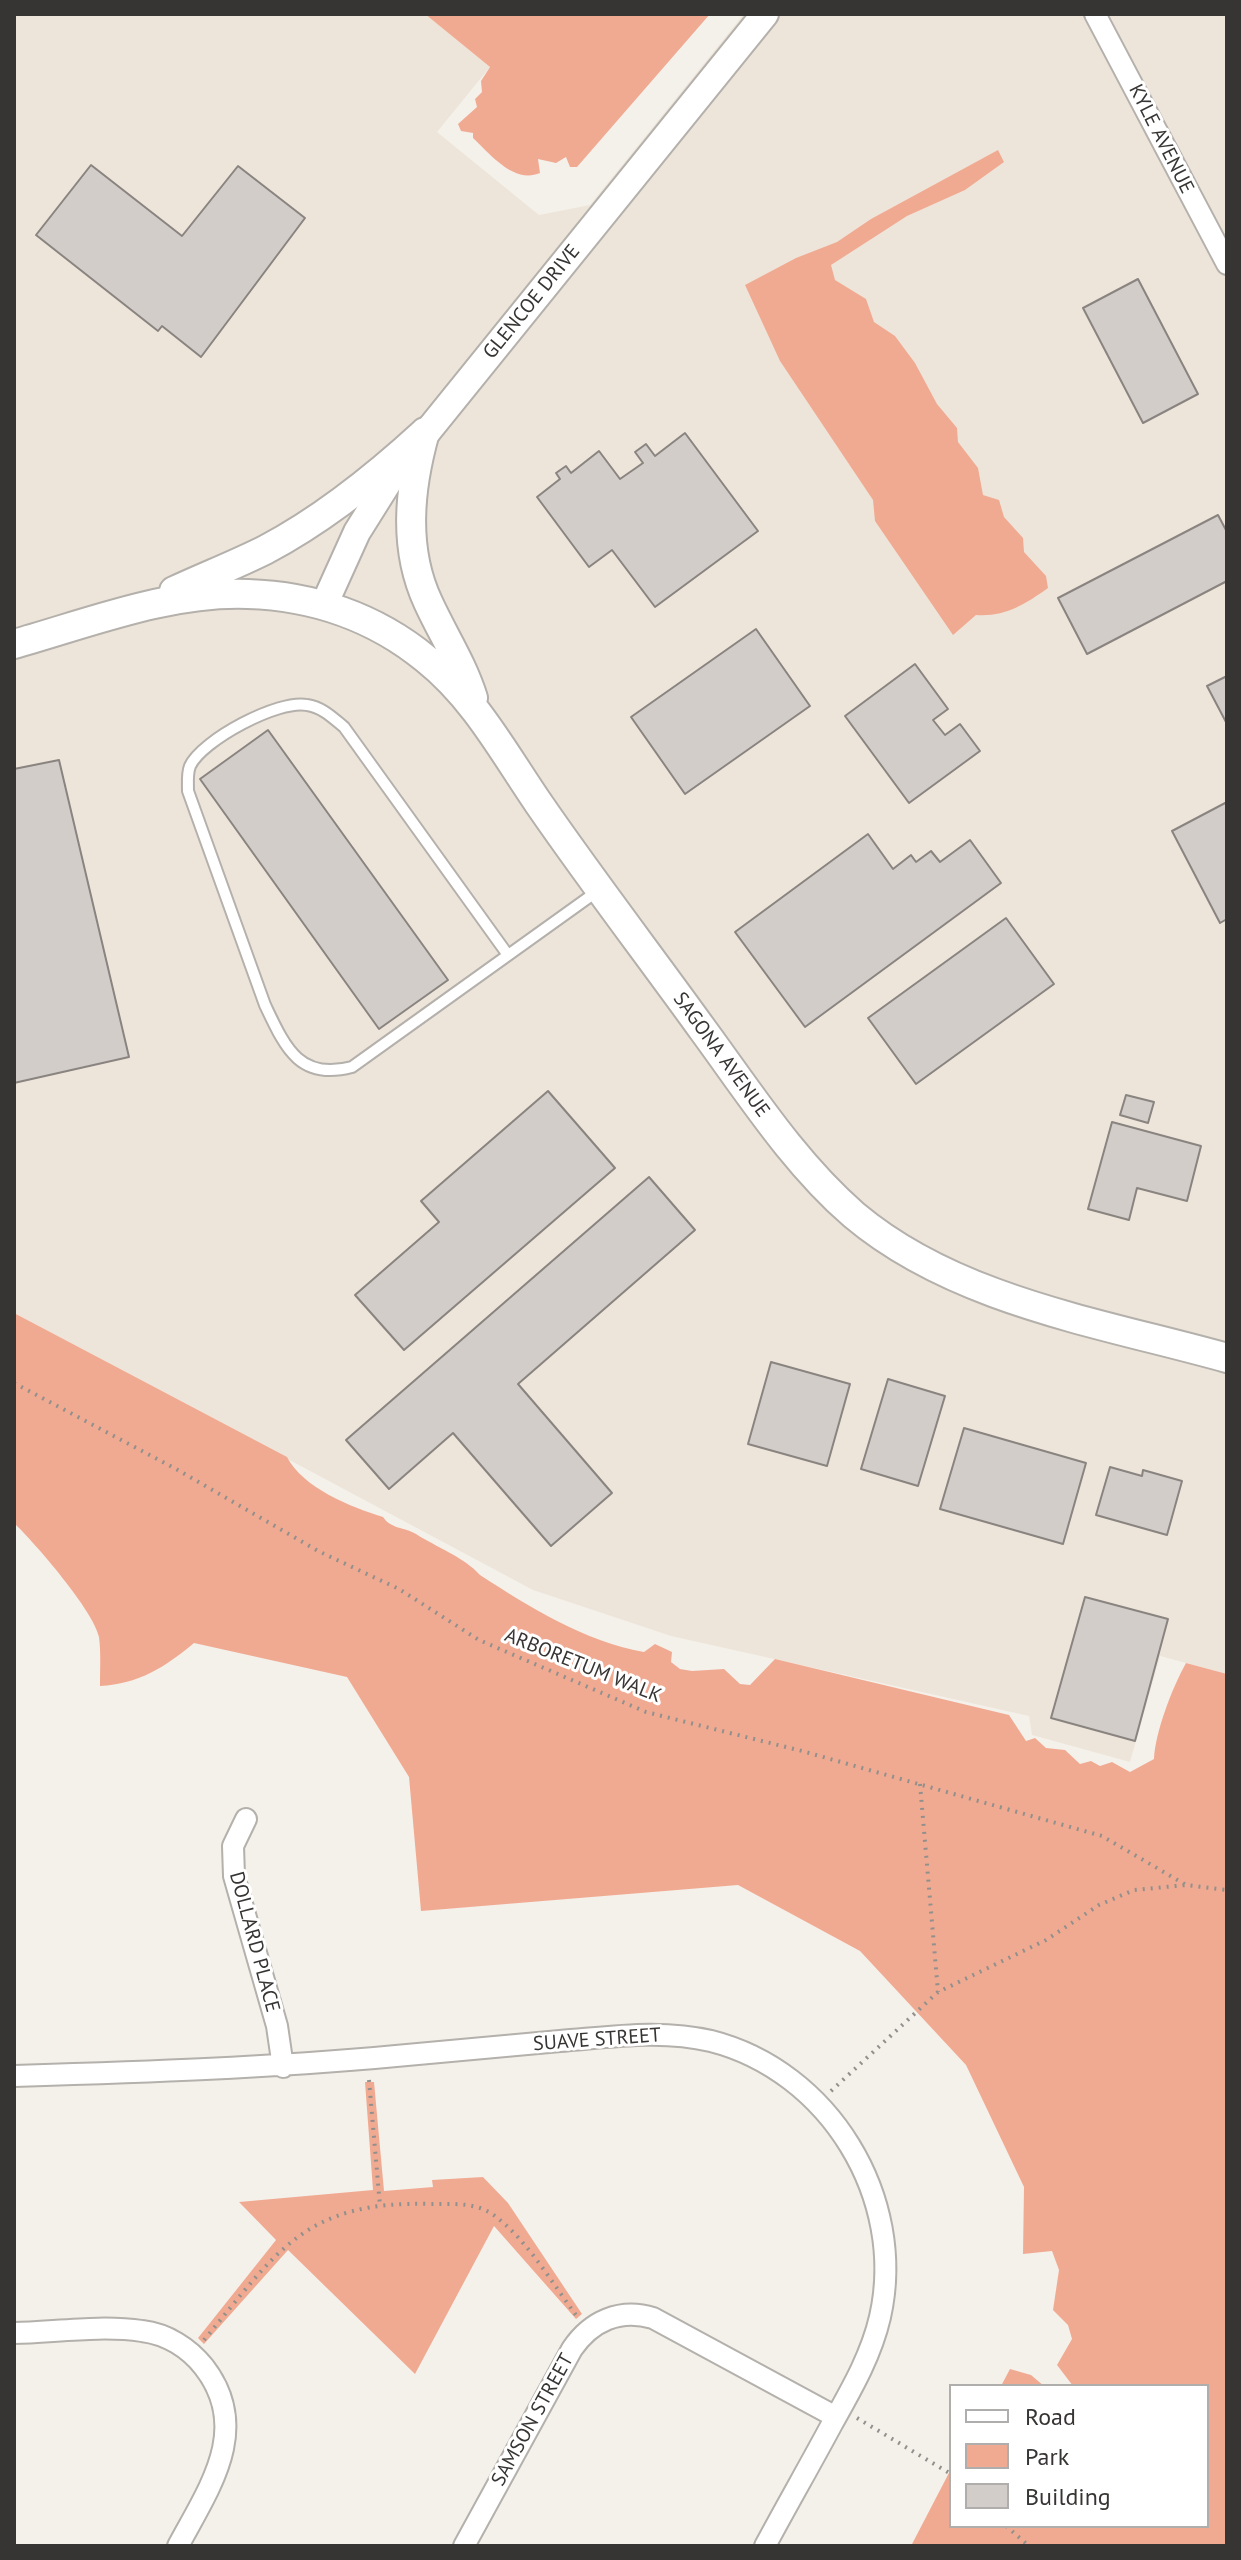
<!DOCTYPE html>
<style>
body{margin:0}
#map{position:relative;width:1241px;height:2560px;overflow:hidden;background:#f4f1eb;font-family:"PT Sans",sans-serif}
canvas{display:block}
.frame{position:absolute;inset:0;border:16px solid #373533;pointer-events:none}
.legend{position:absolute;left:949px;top:2384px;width:260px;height:144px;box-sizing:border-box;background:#fff;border:2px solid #afaead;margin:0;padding:10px 14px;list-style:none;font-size:24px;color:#373533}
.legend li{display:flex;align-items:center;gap:16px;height:40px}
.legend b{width:40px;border:2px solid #afaead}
</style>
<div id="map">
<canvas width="1241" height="2560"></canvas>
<div class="frame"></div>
<ul class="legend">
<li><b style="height:10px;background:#fff"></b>Road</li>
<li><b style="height:22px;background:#f1aa92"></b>Park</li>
<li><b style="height:22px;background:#d3cdc9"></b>Building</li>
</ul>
</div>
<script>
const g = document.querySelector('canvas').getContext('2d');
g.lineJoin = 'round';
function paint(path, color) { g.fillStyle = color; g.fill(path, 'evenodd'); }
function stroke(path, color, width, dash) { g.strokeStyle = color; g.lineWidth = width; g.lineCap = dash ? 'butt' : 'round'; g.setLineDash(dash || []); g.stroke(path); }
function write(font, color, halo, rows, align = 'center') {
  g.font = font + ' "PT Sans",sans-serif'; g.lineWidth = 6; g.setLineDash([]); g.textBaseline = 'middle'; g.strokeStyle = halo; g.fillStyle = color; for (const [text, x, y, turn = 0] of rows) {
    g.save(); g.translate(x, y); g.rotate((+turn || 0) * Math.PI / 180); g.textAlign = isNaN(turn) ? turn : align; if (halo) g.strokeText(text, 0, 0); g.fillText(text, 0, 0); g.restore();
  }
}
const built = new Path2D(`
 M14,14H425L490,67L437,132L539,215L590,205L744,14H1227V1674L1160,1656L1130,1762L1032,1735L1029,1716L671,1636L533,1590L14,1313Z`);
const green = new Path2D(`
 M425,14H710L577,167H570L566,157L556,163L538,159L540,173C514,184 491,155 473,138V133L461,131L458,124L477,107L475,99L482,92L481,81L490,67Z
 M998,150L1004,162L965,190L907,216L831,265L835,280L866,299L874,322L895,336L915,363L937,404L957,428L958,442L978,468L983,495L999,500L1004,517L1023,538L1024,552L1046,576L1048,588C1024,605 1005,617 976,615L953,635L875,521L873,500L780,361L745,285L796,258L837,242L871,219Z
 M14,1313L287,1457C303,1488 351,1507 383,1517C391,1529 404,1527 416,1534C436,1547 464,1557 480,1575C531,1608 584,1641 644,1652L655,1644L672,1652L671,1662L680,1669L692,1671L724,1669L740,1684L750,1685L775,1659L1009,1715L1026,1741L1035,1738L1046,1748L1065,1750L1080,1764L1091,1761L1100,1766L1112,1762L1130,1772L1154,1759C1155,1733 1172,1688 1186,1663L1227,1674V2546H911L951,2469V2526H1207V2386H1073L1057,2365L1072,2339L1068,2325L1053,2310L1059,2270L1052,2251L1023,2254L1024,2187L966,2065L860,1951L738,1885L421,1911L409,1777L347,1677L194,1643C165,1667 139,1684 100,1686C100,1670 101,1652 99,1637C94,1611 34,1542 14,1523Z
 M365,2082H374L384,2191L433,2187L432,2180L483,2177L508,2203L582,2314L576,2319L494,2226L415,2374L288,2250L204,2344L198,2338L276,2240L239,2202L373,2190Z
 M1010,2369L1031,2375L1044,2386H1001Z`);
const building = new Path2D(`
 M91,165L182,236L238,166L305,218L201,357L162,326L158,331L36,235Z
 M1138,279L1198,394L1143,423L1083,308Z
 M685,433L758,531L655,607L612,550L589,567L537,497L560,479L556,473L566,466L571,473L599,451L620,479L643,463L635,452L646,444L655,456Z
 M1218,515L1227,532V581L1087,654L1058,598Z
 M756,629L810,706L685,794L631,717Z
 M915,664L948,709L933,720L945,735L960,724L980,751L909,803L845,716Z
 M1227,676V724L1207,686Z
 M268,730L448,980L379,1029L200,779Z
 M59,760L129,1057L14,1083V769Z
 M1227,802V919L1220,923L1172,831Z
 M868,834L893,869L911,855L916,862L931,851L940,862L970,840L1001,883L805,1027L735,932Z
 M1006,918L1054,984L916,1084L868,1018Z
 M548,1091L615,1168L404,1350L355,1295L439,1222L421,1201Z
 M1126,1095L1154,1102L1148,1123L1120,1115Z
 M1112,1122L1201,1146L1187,1201L1137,1188L1129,1220L1088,1209Z
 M649,1177L695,1230L518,1384L612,1493L551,1546L453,1433L389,1489L346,1440Z
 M771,1362L850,1384L827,1466L748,1444Z
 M888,1379L945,1396L918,1486L861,1469Z
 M964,1428L1086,1463L1063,1544L940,1509Z
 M1110,1467L1142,1476L1143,1470L1182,1481L1167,1535L1096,1515Z
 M1085,1597L1168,1619L1135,1741L1051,1718Z`);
const path = new Path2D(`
 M14,1383L176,1469L318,1551L399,1589L479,1640L646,1712L802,1751L1102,1836L1186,1885L1227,1890
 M920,1784L938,1992
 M369,2080L380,2206
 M831,2091L938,1992L1046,1940L1099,1905L1134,1890L1186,1885
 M204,2340C277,2252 304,2200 431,2204C453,2204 477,2202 495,2216C528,2241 552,2283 576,2315
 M857,2418L951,2474
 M1006,2526L1029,2546`);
const service = new Path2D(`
 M508,955L344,727C333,718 322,707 307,705C279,699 202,740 190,766C187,773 188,783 188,791L265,1005C285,1047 299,1081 352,1067L599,890`);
const minor = new Path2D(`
 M1095,14L1227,264
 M246,1819L233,1846L234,1876L277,2026L283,2067
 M14,2076C142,2072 269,2068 396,2056C451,2051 506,2046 560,2041C611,2037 661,2029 711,2041C829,2071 907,2198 880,2317C871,2356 851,2390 832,2424C810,2465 787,2505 765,2546
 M14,2333C55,2332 101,2325 142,2331C167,2334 189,2348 204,2367C252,2429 209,2488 178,2546
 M464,2546L572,2349C591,2321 620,2308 653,2318L836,2417`);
const tertiary = new Path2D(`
 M324,605L357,532L394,473L765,14`);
const secondary = new Path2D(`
 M425,432C409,489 403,548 428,602C443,635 462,663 473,698
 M174,591C204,577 235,565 265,550C324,519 376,477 425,432
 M14,644C89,623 169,591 248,594C313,596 375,617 426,659C475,698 504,753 539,804C592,881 649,955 703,1030C750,1094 794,1163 854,1215C956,1301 1102,1323 1227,1358`);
const streetNames = [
 ["KYLE AVENUE",1161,139,63],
 ["GLENCOE DRIVE",532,302,-51],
 ["SAGONA AVENUE",721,1055,54],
 ["ARBORETUM WALK",583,1666,22],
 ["DOLLARD PLACE",254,1942,75],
 ["SUAVE STREET",597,2040,-4],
 ["SAMSON STREET",533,2420,-61]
];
paint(built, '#eee5da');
paint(green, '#f1aa92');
paint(building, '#d3cdc9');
stroke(building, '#898480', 2);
stroke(service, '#b4b0ab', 14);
stroke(minor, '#b4b0ab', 24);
stroke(tertiary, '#b4b0ab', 30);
stroke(secondary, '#b4b0ab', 32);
stroke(path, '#92908c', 4, [2, 6]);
stroke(service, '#fff', 10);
stroke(minor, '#fff', 20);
stroke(tertiary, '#fff', 26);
stroke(secondary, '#fff', 28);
write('20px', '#373533', '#fff', streetNames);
</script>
